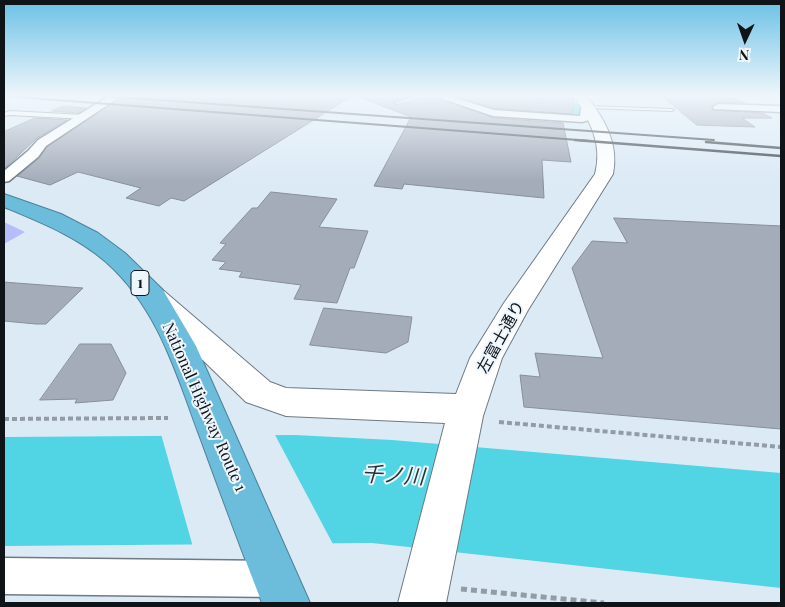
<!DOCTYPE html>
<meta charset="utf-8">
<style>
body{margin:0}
#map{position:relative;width:785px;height:607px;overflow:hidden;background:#dceaf6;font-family:"Playfair Display",serif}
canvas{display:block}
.frame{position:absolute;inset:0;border:5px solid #0f1418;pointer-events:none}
.north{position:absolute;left:720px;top:15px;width:50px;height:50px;-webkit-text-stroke:4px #eef6fd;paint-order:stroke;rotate:183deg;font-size:14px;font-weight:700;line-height:20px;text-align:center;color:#0f1418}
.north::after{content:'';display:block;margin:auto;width:18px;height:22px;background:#0f1418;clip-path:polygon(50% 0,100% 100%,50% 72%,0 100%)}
</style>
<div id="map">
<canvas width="785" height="607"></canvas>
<div class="frame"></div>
<div class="north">N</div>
</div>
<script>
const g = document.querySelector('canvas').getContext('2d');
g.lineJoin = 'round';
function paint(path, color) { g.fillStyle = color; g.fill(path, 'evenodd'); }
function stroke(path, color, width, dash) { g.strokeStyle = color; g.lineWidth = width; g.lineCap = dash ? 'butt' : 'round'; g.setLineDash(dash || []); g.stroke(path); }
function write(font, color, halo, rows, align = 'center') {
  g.font = font + ' "Playfair Display","Noto Sans JP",serif'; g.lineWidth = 4; g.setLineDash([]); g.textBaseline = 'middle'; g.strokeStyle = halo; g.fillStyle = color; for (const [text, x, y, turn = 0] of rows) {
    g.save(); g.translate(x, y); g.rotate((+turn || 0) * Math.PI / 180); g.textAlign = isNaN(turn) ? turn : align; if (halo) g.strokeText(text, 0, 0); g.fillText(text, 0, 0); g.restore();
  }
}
const green = new Path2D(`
 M4,222L25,232L4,244Z`);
const water = new Path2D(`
 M295,435L392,440L781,473V588L372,543L4,546V437Z`);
const pier = new Path2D(`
 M274,433L334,546L193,547L161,434Z`);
const river = new Path2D(`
 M529,96C550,96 577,96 589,116L586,121C568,126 548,109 532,101Z`);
const building = new Path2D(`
 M123,96H352L184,201L171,198L159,206L126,198L141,188L78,172L50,185L17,176L39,158L47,147Z
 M362,96H412L393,102L398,106L432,96L493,118L563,123L571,162L542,160L544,198L404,184L402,189L374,186L411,117L362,98Z
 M455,96H572L574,100L572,114L494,108Z
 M662,96L733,97L745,103L718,102L711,106L712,110L762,113L772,118H742L755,127L697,125Z
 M64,106L86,108L78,113L52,111Z
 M35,118L67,120L37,138L4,169V132Z
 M271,192L337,199L319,227L368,231L354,268H350L337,303L294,299L301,285L239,277L242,272L219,269L226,262L212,260L226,244L220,243L252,208H257Z
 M614,218L781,226V429L524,407L520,375L540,377L535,353L603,358L572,268L592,241L627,243Z
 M4,282L16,283L83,288L46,324H36L4,321Z
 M324,308L412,317L408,342L386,353L310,345Z
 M80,344H111L126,373L113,400L75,403L77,399L40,400Z`);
const pathFar2 = new Path2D(`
 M533,96L541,99`);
const pathFar1 = new Path2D(`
 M4,419L168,418
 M499,422L781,447`);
const path = new Path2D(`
 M461,589L604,603`);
const lane = new Path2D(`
 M418,96H425L397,104L395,103Z
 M587,106L672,109L674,110L672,111L589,108Z
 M10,111L84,115L87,117L84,119L10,115L4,116V113Z`);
const street = new Path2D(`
 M109,96H121L46,146L38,157L9,181L4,182V171L28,151L38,140Z
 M434,96H449L494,110L580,116L581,109L590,107L595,110L590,113L589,120L582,122L493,116Z
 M718,104L781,106V112L714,109L713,107Z
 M4,558L277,561L290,566L295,579L290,592L277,597L4,594Z`);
const secondary = new Path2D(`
 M574,96H586C605,119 619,144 613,174L528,310L502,358L483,416L446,603H398L445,423L286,416L246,402L144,303L140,297L144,291L154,288L164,291L270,382L286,388L456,394L470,358L504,303L595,174C603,144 590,121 574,96Z`);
const highway = new Path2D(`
 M4,194L61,214L98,233L125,253L163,290L196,346L310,603H262C241,549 221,495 201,440C177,376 159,309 106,262C76,236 40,222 4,207Z`);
const railFar1 = new Path2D(`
 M4,96L591,141
 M103,96L714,140`);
const rail = new Path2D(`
 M575,140L781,156
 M706,142L781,148`);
const shields = [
 [140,283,18]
];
const shieldNames = [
 ["1",140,283]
];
const streetNames = [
 ["左富士通り",501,337,-61],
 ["National Highway Route 1",204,407,66]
];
const nearWaternames = [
 ["千ノ川",393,476,3]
];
paint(green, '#b5bdfc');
paint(water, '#51d4e3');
paint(pier, '#dceaf6');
paint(river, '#51d4e3');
paint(building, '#a4acba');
stroke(building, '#868e9b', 1);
stroke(lane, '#6d7a84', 2);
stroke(street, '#6d7a84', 3);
stroke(secondary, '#6d7a84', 2);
stroke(highway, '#4b8297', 2);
stroke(pathFar2, '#919ca5', 2, [2, 1]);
stroke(pathFar1, '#919ca5', 4, [5, 3]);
stroke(path, '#919ca5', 5, [6, 4]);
paint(lane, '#fff');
paint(street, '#fff');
paint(secondary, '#fff');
paint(highway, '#6cbddb');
stroke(railFar1, '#41484e', 2);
stroke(rail, '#41484e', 2.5);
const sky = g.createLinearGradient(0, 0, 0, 181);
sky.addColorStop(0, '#6bc1e6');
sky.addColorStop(0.53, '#eff6fb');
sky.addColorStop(1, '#eff6fb00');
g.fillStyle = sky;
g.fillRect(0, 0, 785, 181);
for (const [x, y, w] of shields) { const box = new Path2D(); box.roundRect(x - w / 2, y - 12.5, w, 25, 4); g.fillStyle = '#eef6fd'; g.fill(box); stroke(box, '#0f1418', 1); }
write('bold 15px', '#0f1418', null, shieldNames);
write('16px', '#0f1418', '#eef6fd', streetNames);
write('italic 21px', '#1f3638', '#eef6fd', nearWaternames);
</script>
